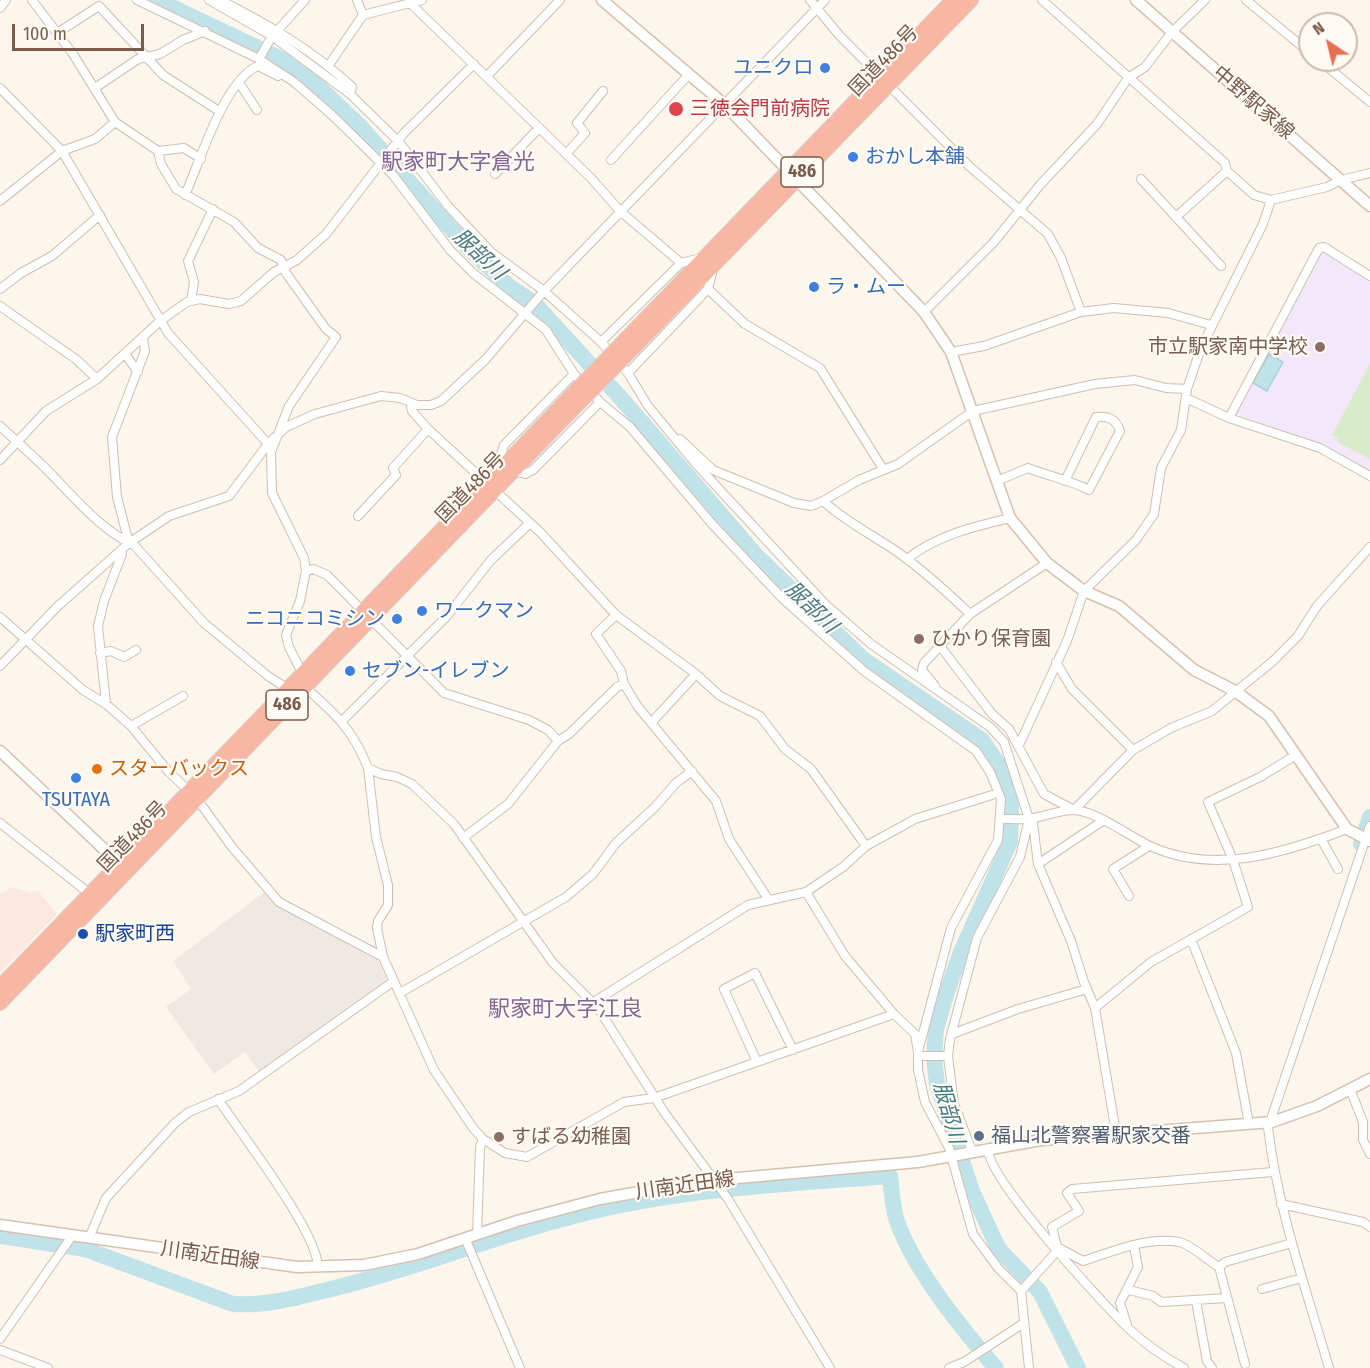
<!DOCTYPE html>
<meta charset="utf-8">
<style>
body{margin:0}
#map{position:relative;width:1370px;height:1368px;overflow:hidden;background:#fdf6ec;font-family:"Fira Sans Condensed",sans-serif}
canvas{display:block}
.north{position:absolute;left:1298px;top:12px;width:60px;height:60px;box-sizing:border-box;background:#fffaf3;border:2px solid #cabbb1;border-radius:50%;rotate:325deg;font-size:16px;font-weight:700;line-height:24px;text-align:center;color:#7a5c4d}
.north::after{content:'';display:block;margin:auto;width:21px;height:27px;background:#e76f51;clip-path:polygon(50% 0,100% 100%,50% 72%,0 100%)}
.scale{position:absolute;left:12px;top:24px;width:132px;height:27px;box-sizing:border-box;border:3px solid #7a5c4d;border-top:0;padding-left:8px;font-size:18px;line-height:21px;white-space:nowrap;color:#7a5c4d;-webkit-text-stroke:4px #fffaf3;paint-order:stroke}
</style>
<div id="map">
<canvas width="1370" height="1368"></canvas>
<div class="north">N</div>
<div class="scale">100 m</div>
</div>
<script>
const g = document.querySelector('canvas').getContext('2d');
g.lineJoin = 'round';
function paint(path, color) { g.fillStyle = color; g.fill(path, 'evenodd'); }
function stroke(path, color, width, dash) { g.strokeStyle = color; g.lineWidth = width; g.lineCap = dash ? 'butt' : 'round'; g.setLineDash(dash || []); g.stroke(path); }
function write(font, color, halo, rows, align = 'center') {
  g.font = font + ' "Fira Sans Condensed","Noto Sans JP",sans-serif'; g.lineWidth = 4.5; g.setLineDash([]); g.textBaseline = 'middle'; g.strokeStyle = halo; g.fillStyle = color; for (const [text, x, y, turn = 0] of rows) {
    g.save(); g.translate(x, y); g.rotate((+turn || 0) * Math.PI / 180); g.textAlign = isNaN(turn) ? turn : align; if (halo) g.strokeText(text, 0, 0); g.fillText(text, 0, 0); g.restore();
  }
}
const commercial = new Path2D(`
 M12,887L32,894L31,891H38L57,914L0,973V894Z`);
const industrial = new Path2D(`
 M263,893L266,894L277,906L379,961L387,976L386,982L260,1073L245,1052L214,1074L166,1007L191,989L173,961Z`);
const education = new Path2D(`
 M1326,251L1370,280V472L1319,445L1234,413L1321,253Z`);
const green = new Path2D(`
 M1370,364V459L1337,442L1339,438L1332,435Z`);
const water = new Path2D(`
 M1269,354L1283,362L1267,391L1253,383Z`);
const river = new Path2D(`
 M157,0L281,59L318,86L360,126L469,249L510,287L534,303L626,404L755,554L863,659L982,740L999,765L1011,805L1010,842L961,952L947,992L936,1029L934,1057L937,1084L972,1191L998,1248L1040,1292L1078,1368
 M1361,844L1370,817
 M0,1236L85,1249L233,1304C266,1306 295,1298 327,1290C409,1271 488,1238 570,1217C674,1189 783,1184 890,1176C892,1190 892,1205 896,1218C912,1268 961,1328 996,1368`);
const street = new Path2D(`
 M32,0L73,54L115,122L158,151L161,164L176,189L234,222L258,248L281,260L286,273L326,329L336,337L289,406L271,452L272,493L304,558L306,571L300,601L286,635L289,647L303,675
 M137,0L259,59L294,82L333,116L393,175L450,250L473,273L546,330L574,374L600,402L630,427L713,525L783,599L864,671L976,751L990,772L1001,799L998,840L951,928L918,1052V1070L925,1102L949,1148L973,1234L998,1268L1021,1291L1029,1368
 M209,0L272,36L350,94L399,142L448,206L491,252L544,291L601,342L628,373L648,406L696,464L825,604L871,644L990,727L1004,742L1029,819L1020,857L977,938L950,1039L948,1056L954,1104L972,1151
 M220,0C267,24 313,50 352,87L350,94
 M357,0L363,15
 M810,0L840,36L969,166L1048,234L1061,258L1081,312
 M1042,0L1225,163L1227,171L1254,195L1271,200L1327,187L1341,180L1370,173
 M1246,0L1310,53
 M411,4L591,178L620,211L681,263L701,258
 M0,8L6,0
 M277,31L305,0
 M57,33L99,6L163,75L219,111
 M259,59L272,36
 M1319,60L1370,102
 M329,65L363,15L422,0
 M487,76L560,0
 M240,84L257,110
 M0,88L62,151L168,333L270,446
 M95,88L138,59L160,54L183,40L205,31
 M158,151L184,148L201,159
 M566,154L585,133L577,123L603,91
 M611,160L689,74
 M495,174L539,128
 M1141,179L1221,266
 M185,195C200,162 224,80 258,66L278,76
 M0,201L62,151L95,139L115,122
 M1176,217L1227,171
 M713,269L708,289L745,324L820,368L883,469
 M0,289L21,273L52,256L100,215
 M191,301L194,282L188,261L213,209
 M0,306L77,360L97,379
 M924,312L993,243L1040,185L1097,124L1128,78L1145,67L1172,32L1205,0
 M601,342L681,263
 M951,352L984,346L1081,312L1114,308L1168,313L1211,325
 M125,354L138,372
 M628,373L708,289
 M1186,398L1229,418L1320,448L1370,476
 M410,402L412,411L428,429L540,532L616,615L696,674L720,696L760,716L785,749L811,769L866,846
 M1229,418L1319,248L1324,247L1370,276
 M0,426C18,443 37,459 54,477C79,503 102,530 135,546L204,623L268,676L290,690
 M680,439L713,470L794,503L811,506L823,501L859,480L898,464L973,411L1095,384L1135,380L1166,388L1187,389
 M0,460L46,411L97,379L160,321L187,302L200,299L229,304L241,301L274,272L297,260L326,234L404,133L474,64
 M503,466L500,457L504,445L574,374
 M514,471L525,474L533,470L600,402
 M997,481L1028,468C1048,476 1070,480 1089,490L1120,431C1116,419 1109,416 1096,417L1065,481
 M823,501C846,522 871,534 896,551C923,570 947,592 970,614
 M358,516L396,475L393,468L428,429
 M129,543L117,497L112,437L145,351L143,338
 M907,559C937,535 973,527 1010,518
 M306,571L313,569L327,575L444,693L529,720L548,730L558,741
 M616,615L596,634L621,671L624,684L638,707L716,801L729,839L768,899
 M0,617L83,690L106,704L131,726L168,771L197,799L232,847L279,902L383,957
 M940,646L992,714L1009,729L1044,794L1074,810L1133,750L1171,728L1212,711L1272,662L1298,636L1317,606L1370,547
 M100,653L111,651L124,657L136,650
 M1056,662L1072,689L1133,750
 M0,666L57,607L129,543L169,516L229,496L268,444L286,427L315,414L381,396L400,398L417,405H431L441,401L485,360L544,291L825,0
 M935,686L922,670L924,663L970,614L1047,563
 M302,687H305C336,715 352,728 368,768L381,774L397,777L412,784L454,824L553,963L598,1008L664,1112L728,1199L830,1368
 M106,704L98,626L104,601L122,554
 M342,721L447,616L491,560L530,523
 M652,722L696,674
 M131,726L183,696
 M1019,745L1067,641L1084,591L1136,540L1154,514L1161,468L1181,430L1187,389L1201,348L1263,224L1271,200
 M368,768L376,837L388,885V905L378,921L377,928L383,957L434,1070L473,1128L483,1139L505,1153L527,1157L624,1102L654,1098L894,1014
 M1001,819C1011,819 1023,820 1033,818C1046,816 1061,810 1073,810C1097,811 1127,835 1148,845C1213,876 1284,853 1347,829
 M1029,819L1033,823L1038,864L1071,941L1084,982L1095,1008L1116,1133
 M0,823L90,894
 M463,838L508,804L558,741L569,734L617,687L624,684
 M1321,839L1338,869
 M1038,864L1104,820
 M806,892L845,956L894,1014L915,1034L918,1052
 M1129,896L1113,869L1149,846
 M1191,939L1236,1053L1249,1124
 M400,993L566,897L593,874L616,843L655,807L676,783L692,771
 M592,1003L748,905L806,892L843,867L866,846L897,829L915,819L992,795
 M1095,1008L1151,962L1248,907L1233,860L1208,802L1260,777L1296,755
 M952,1034L1018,1009L1087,989
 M918,1056H948
 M757,1062L724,989L755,973L793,1050
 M1350,1089L1363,1122V1140L1370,1154
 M218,1099C241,1134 317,1231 318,1267
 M988,1149C988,1179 1102,1303 1128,1328C1145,1344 1164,1357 1184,1368
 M1281,1204L1363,1222L1370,1227
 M477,1234L480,1147L483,1139
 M89,1238L106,1198L175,1123L189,1112L239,1091L394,981
 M465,1238L520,1368
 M1059,1248L1083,1261C1112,1252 1147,1236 1179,1242C1192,1245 1207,1260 1219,1267L1225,1262L1292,1243
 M1219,1267L1245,1364
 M1262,1289L1302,1278
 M1129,1290L1153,1296L1161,1302L1227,1298
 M1021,1291L1058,1250L1052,1227L1079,1211L1067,1193L1072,1189L1273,1172
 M1196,1301L1207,1361L1212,1368
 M1127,1325L1120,1303L1138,1267L1134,1246
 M0,1339L72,1236
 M0,1350L48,1368
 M949,1368L964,1362L1024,1323
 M1329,1368C1306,1289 1278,1210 1268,1128L1370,826`);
const secondary = new Path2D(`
 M602,0L725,105L924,312L951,352L1010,518L1047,563L1084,591L1119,606L1194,670L1235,691L1269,716L1347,829L1370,841
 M1136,0L1370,206
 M0,751L124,868
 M0,1225L297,1267L364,1265L418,1254L517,1221L600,1199L673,1186L715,1180L918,1162L1041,1140L1272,1122L1317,1106L1370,1079`);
const highway = new Path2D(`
 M626,339L953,0
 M635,346L971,0
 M0,987L568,399
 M0,1003L575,407`);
const highwayBridge = new Path2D(`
 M568,399L626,339
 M575,407L635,346`);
const markers = [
 [825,68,6,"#3f7fe0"],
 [676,109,8,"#e0444e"],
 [853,157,6,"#3f7fe0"],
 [814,287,6,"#3f7fe0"],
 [1320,347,6,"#8d6e63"],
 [422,611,6,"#3f7fe0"],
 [397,619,6,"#3f7fe0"],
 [919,639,6,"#8d6e63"],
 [350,671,6,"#3f7fe0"],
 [97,769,6,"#e8710a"],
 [76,778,6,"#3f7fe0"],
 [83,934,6,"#1a4fb4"],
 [979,1136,6,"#5c6f8a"],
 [499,1137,6,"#8d6e63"]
];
const shields = [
 [802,172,42],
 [287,705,42]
];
const shieldNames = [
 ["486",802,172],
 ["486",287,705]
];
const streetNames = [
 ["国道486号",884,61,-46],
 ["中野駅家線",1253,103,41],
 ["国道486号",471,488,-46],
 ["国道486号",133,837,-46],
 ["川南近田線",685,1186,-8],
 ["川南近田線",210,1256,8]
];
const shopNames = [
 ["ユニクロ",813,68,"right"],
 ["おかし本舗",865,157],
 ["ラ・ムー",826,287],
 ["ワークマン",434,611],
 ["ニコニコミシン",385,619,"right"],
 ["セブン-イレブン",362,671],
 ["TSUTAYA",76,800,"center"]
];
const healthNames = [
 ["三徳会門前病院",690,109]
];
const educationNames = [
 ["市立駅家南中学校",1308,347,"right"],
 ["ひかり保育園",931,639],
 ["すばる幼稚園",511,1137]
];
const foodNames = [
 ["スターバックス",109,769]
];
const transitNames = [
 ["駅家町西",95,934]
];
const serviceNames = [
 ["福山北警察署駅家交番",991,1136]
];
const waterNames = [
 ["服部川",479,255,43],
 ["服部川",811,608,44],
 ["服部川",948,1113,74]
];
const quarterNames = [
 ["駅家町大字倉光",458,163],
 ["駅家町大字江良",565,1010]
];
paint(commercial, '#fde8e0');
paint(industrial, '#efe9e4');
paint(education, '#f3e8fa');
paint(green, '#d8ecc9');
paint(water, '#bfe3e8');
stroke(water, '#a5d3da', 1.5);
stroke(river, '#bfe3e8', 16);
stroke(street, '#d1beb0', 10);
stroke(secondary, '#d6c0b0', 13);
stroke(highway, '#dad1cd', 16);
stroke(street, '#fff', 8);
stroke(secondary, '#fff', 10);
stroke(highway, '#f7b7a3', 14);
stroke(highwayBridge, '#dad1cd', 16, []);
stroke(highwayBridge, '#f7b7a3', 14);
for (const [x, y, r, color] of markers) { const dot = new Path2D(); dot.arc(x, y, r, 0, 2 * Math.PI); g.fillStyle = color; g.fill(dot); stroke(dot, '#fffaf3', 2); }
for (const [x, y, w] of shields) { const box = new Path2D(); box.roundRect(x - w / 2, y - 15, w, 30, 4.5); g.fillStyle = '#fffaf3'; g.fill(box); stroke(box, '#7a5c4d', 1.5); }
write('bold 18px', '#7a5c4d', null, shieldNames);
write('20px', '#7a5c4d', '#fffaf3', streetNames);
write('20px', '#366cbe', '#fffaf3', shopNames, 'left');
write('20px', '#be3a42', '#fffaf3', healthNames, 'left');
write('20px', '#785e54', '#fffaf3', educationNames, 'left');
write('20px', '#c56008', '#fffaf3', foodNames, 'left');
write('20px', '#164399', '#fffaf3', transitNames, 'left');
write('20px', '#4e5e75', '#fffaf3', serviceNames, 'left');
write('italic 21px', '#437c86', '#fffaf3', waterNames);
write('22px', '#846695', '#fffaf3', quarterNames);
</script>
